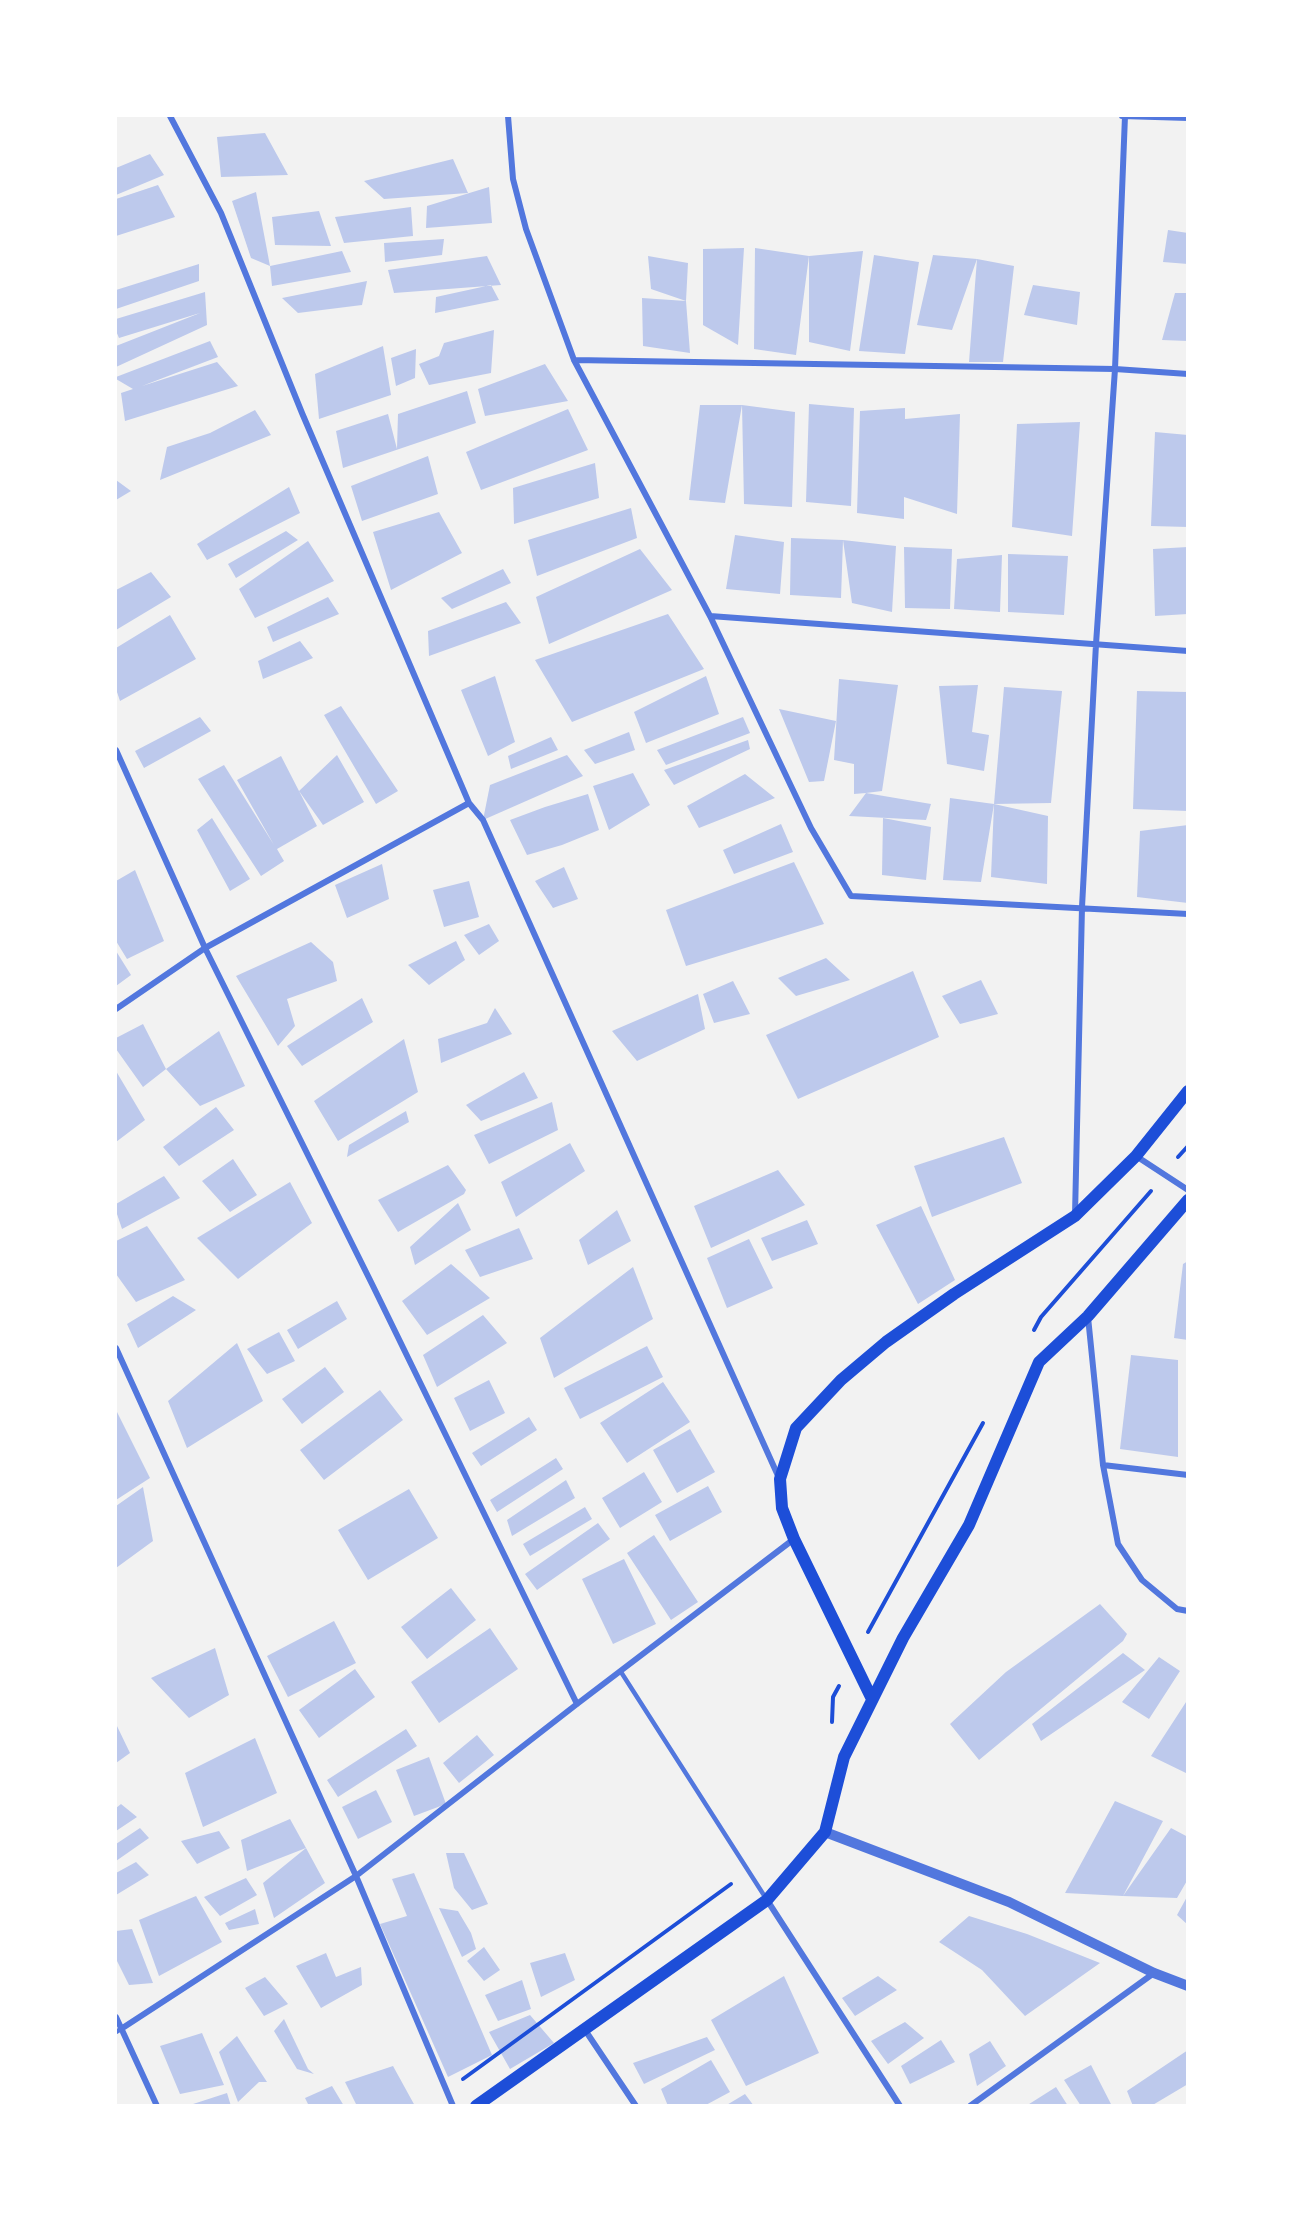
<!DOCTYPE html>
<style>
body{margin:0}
#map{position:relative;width:1303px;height:2221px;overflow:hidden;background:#f2f2f2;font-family:Arial,sans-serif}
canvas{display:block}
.frame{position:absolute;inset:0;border:117px solid #fff;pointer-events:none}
</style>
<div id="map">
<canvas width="1303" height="2221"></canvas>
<div class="frame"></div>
</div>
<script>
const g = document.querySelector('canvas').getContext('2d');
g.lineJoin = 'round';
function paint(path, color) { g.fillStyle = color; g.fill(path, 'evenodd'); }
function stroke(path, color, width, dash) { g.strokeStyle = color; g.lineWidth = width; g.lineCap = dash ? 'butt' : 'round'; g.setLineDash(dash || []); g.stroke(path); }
const building = new Path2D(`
 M265,133L288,175L221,177L217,137Z
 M150,154L164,175L116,195V168Z
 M453,159L468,193L384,199L364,181Z
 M158,185L175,217L116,236V199Z
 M489,187L492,223L426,228L427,206Z
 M256,192L270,266L251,258L232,201Z
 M411,207L413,236L344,243L335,217Z
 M319,211L331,246L275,245L272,217Z
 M1168,230L1188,233V264L1163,262Z
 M444,239L442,255L385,262L384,243Z
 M744,248L738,345L703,325V249Z
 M755,248L809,256L863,251L850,351L809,342V256L796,355L754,349Z
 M342,251L351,272L272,286L270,266Z
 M874,255L919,262L905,354L859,351Z
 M933,255L977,259L952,330L917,325Z
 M487,256L501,285L394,293L388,270Z
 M648,256L688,263L686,301L690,353L643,346L642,298L686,301L651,289Z
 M977,259L1014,266L1003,362H969Z
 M199,264V281L116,309V290Z
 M367,281L362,305L298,313L282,298Z
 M491,285L499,300L435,313L436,297Z
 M1033,285L1080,292L1077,325L1024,315Z
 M205,292L207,325L116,367V346L200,313L119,338L116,331V319Z
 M1175,293H1188V341L1162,340Z
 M494,330L491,373L429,385L419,364L439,356L444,343Z
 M210,341L218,357L142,386L217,362L238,386L125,421L121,393L133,389L116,379V377Z
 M383,346L391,395L319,419L315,374Z
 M416,349L415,378L396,386L391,358Z
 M545,364L568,401L485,416L478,389Z
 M467,391L476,423L343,468L336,431L388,414L397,449L398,414Z
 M809,404L854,408L851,506L806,502Z
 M700,405H742L795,412L792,507L744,504L742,405L725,503L689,500Z
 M905,408V419L960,414L957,514L904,497V519L857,513L860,411Z
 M568,409L588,450L481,490L466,452Z
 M255,410L271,435L160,480L167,447L210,433Z
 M1080,422L1072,536L1012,527L1017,424Z
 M1155,432L1188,435V527L1151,526Z
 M428,456L438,494L362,521L351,486Z
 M595,463L599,498L514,524L513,488Z
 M116,480L131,491L116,500Z
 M289,487L300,513L207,560L197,544Z
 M631,508L637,538L537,576L528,540Z
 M439,512L462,553L391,590L373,532Z
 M286,531L298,540L236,578L228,564Z
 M735,535L784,542L780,594L726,589Z
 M791,538L843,540L896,546L892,612L852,603L843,540L841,598L790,595Z
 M308,541L334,581L255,618L239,589Z
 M904,547L952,549L950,609L905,608Z
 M1188,547V614L1155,616L1153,549Z
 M640,549L672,590L549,644L536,597Z
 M1008,554L1068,556L1064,615L1008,612Z
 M1002,555L1000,612L954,609L957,559Z
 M503,569L511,583L452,609L441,598Z
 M151,572L171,597L116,630V590Z
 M328,597L339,614L273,642L267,627Z
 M506,602L521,623L429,656L428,631Z
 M668,614L704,669L572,722L535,660Z
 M170,615L196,659L120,701L116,689V648Z
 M300,641L313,658L263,679L258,661Z
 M495,676L515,742L488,756L461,690Z
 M706,676L719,714L646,743L634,712Z
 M839,679L898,685L882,791L866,793L931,804L926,820L849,816L866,793L854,794V764L834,760Z
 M978,685L972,732L989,735L984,771L947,764L939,686Z
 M1004,687L1062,691L1051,803L994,804L1048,816L1047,884L991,877L994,804L981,882L943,880L950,798L994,804Z
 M1137,691L1188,692V811L1133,809Z
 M341,706L398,791L376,804L324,715Z
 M779,709L836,721L824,781L809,782Z
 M200,717L211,731L144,768L135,751Z
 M743,717L750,733L666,765L657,750Z
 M629,732L635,750L595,764L584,750Z
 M551,737L558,750L511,769L508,756Z
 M748,740L750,749L674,785L664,770Z
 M337,755L364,802L323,825L299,791L317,826L277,849L284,861L261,876L198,779L224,765L274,845L237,780L281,756L299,791Z
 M567,755L583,776L483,820L490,785Z
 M633,773L650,805L609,830L593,786Z
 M745,774L775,798L699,828L687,806Z
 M588,794L599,830L562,845L527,855L510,820L545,807Z
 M212,818L250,879L230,891L197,830Z
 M883,818L931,827L926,880L882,875Z
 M781,824L793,852L734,874L723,850Z
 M1188,825V903L1137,897L1140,831Z
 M794,862L824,924L686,966L666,910Z
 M382,864L389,899L347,918L335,885Z
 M564,867L578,899L553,908L535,881Z
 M135,870L164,941L127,959L116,941V881Z
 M469,881L479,917L444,927L433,890Z
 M489,924L499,941L479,955L464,935Z
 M456,941L465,960L429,985L408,965Z
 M311,942L333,962L337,981L287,999L295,1026L278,1046L236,976Z
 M116,951L131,975L116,986Z
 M826,958L850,980L796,996L778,978Z
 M913,971L939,1037L798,1099L766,1035Z
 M981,980L998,1014L960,1024L942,996Z
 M733,981L750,1014L714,1023L703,994Z
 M698,994L705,1029L637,1061L612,1031Z
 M362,998L373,1022L302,1066L287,1046Z
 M495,1008L512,1034L441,1063L438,1039L487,1023Z
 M143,1024L166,1069L143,1087L116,1049V1038Z
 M219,1031L245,1086L200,1106L166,1069Z
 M404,1039L418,1092L338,1141L314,1101Z
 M116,1071L145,1120L116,1142Z
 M524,1072L538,1098L481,1121L466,1105Z
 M552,1102L558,1130L489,1164L474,1135Z
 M216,1107L234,1130L179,1166L163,1147Z
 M406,1111L409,1122L347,1157L349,1145Z
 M1004,1137L1022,1183L932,1217L914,1166Z
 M570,1143L585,1171L516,1217L501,1182Z
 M233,1159L257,1195L230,1212L202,1181Z
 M448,1165L466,1190L464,1194L398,1232L378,1200Z
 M778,1170L805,1205L711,1248L694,1206Z
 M164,1176L180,1198L122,1229L116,1211V1204Z
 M290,1182L312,1223L238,1279L197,1238Z
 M458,1203L471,1230L415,1265L410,1247Z
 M921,1206L955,1280L918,1304L876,1225Z
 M617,1210L631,1241L588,1265L579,1240Z
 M807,1220L818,1244L772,1261L761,1238Z
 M147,1226L185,1280L136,1302L116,1274V1241Z
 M519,1228L533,1259L480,1277L465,1250Z
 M749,1239L773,1288L727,1308L707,1258Z
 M1188,1261V1340L1174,1338L1183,1264Z
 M451,1264L490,1298L427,1335L402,1301Z
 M633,1267L653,1319L554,1378L540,1338Z
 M173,1296L196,1310L138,1348L127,1324Z
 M337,1301L347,1319L298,1349L287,1330Z
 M483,1315L507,1343L437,1387L423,1355Z
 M279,1332L295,1361L267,1374L247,1349Z
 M237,1343L263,1401L187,1448L168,1401Z
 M647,1346L663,1377L580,1419L564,1388Z
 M1131,1355L1178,1360V1457L1120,1449Z
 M325,1367L344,1392L302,1424L282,1399Z
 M489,1380L505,1413L470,1431L454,1398Z
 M663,1382L690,1422L627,1463L600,1423Z
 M380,1390L403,1420L324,1480L300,1450Z
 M116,1410L150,1478L116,1500Z
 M529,1417L537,1430L481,1466L472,1453Z
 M690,1429L715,1472L677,1493L653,1450Z
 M556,1458L563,1469L497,1512L490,1500Z
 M644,1472L662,1502L620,1528L602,1498Z
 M566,1480L575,1498L512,1536L507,1520Z
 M708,1486L722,1512L670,1541L655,1515Z
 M143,1487L153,1541L116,1568V1506Z
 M409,1489L438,1538L368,1580L338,1530Z
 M585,1507L592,1519L530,1556L523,1544Z
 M598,1523L610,1539L537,1590L525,1574Z
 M654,1535L698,1602L671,1620L627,1553Z
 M624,1559L656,1624L613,1644L582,1579Z
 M451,1588L476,1620L427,1659L401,1627Z
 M1100,1604L1127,1634L1123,1641L979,1760L950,1724L1006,1672Z
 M334,1621L356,1663L288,1697L267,1656Z
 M490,1628L518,1669L439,1723L411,1682Z
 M215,1648L229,1695L189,1718L151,1678Z
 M1123,1653L1145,1670L1041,1741L1032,1724Z
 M1159,1657L1180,1671L1149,1719L1122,1702Z
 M355,1669L375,1697L319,1738L299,1710Z
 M1188,1699V1774L1151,1756Z
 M116,1724L130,1753L116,1763Z
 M406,1729L417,1746L338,1797L327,1780Z
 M477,1735L494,1755L459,1783L443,1763Z
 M255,1738L277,1793L203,1827L185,1773Z
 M429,1757L446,1804L414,1816L396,1770Z
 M376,1790L392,1822L358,1839L342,1807Z
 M1115,1801L1163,1821L1123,1896L1065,1893Z
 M121,1804L137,1817L116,1831V1808Z
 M290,1819L306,1848L247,1871L241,1840Z
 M140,1828L149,1838L116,1861V1844Z
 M1171,1828L1188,1837V1879L1177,1898L1123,1896Z
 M219,1831L230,1848L197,1864L181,1841Z
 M306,1848L325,1883L274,1918L263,1883Z
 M446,1853H464L488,1904L472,1910L454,1888Z
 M136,1862L149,1875L116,1895V1873Z
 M414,1873L492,2055L448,2077L380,1924L407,1916L392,1879Z
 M246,1878L257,1895L220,1916L204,1897Z
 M1188,1895V1925L1177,1915Z
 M196,1896L222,1942L159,1976L139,1920Z
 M439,1908L458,1911L471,1933L476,1949L462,1957Z
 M255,1909L259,1924L229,1930L225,1923Z
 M969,1916L1027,1934L1100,1963L1025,2016L982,1970L939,1942Z
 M132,1929L153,1983L129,1985L116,1959V1931Z
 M484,1947L500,1970L484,1981L467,1961Z
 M326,1953L336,1977L361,1967L362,1985L321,2008L296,1966Z
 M565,1953L575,1980L541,1997L530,1963Z
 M784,1976L819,2053L746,2086L711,2020Z
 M878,1976L897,1990L855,2016L842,1998Z
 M265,1977L288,2004L264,2016L245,1988Z
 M522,1980L531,2009L498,2021L485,1995Z
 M530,2015L554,2043L510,2069L489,2032Z
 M284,2019L308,2069L314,2074L297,2069L274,2031Z
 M905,2022L924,2038L888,2064L871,2041Z
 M202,2033L224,2085L180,2094L160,2046Z
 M237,2036L267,2082H259L238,2102L219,2052Z
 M707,2037L715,2050L644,2084L633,2063Z
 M941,2040L955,2062L910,2084L901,2066Z
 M990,2041L1006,2066L977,2086L969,2054Z
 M1188,2050V2084L1151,2106H1133L1127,2091Z
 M711,2060L730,2092L704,2106H668L661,2089Z
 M1091,2065L1112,2106H1081L1064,2080Z
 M393,2066L415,2106H357L345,2082Z
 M332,2086L344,2106H309L305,2098Z
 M1056,2087L1068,2106H1026Z
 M227,2093L231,2106H190V2105Z
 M745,2094L754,2106H725Z`);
const path = new Path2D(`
 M1178,1157L1188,1146
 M1034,1330L1041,1317L1151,1191
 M868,1632L983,1423
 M832,1722L833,1697L839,1686
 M463,2079L731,1884`);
const service = new Path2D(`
 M621,1672L767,1900
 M116,2032L121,2029`);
const minor = new Path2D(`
 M170,116L221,213L302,413L469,803L483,820L779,1478
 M508,116L513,179L526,229L574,360L710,616L811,828L851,896L1188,914
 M1122,116L1188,118
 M574,360L1115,369L1188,374
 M710,616L1188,651
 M116,750L205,948L372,1284L577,1704
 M116,1009L205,948L469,803
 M1136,1156L1188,1190
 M1075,1215L1082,907L1096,644L1115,369L1125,116
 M1088,1317L1103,1465L1118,1544L1142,1580L1177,1609L1188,1611
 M116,1348L356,1876L453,2106
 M1103,1465L1188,1475
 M767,1900L900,2106
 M116,2017L157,2106
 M121,2029L356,1876L577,1704L794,1539
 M585,2030L636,2106
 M970,2106L1154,1973`);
const tertiary = new Path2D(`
 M825,1832L1009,1902L1154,1973L1188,1986`);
const secondary = new Path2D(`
 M872,1699L794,1539L782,1508L780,1479L796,1428L841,1380L886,1342L954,1294L1075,1216L1136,1156L1188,1091
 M476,2106L767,1900L825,1832L844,1757L903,1638L969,1525L1039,1362L1088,1316L1188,1200`);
paint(building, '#bdc9ec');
stroke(path, '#1d4ed8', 4);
stroke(service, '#5277de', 4.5);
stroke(minor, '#5277de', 6);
stroke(tertiary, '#5277de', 10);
stroke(secondary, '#1d4ed8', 12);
</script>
